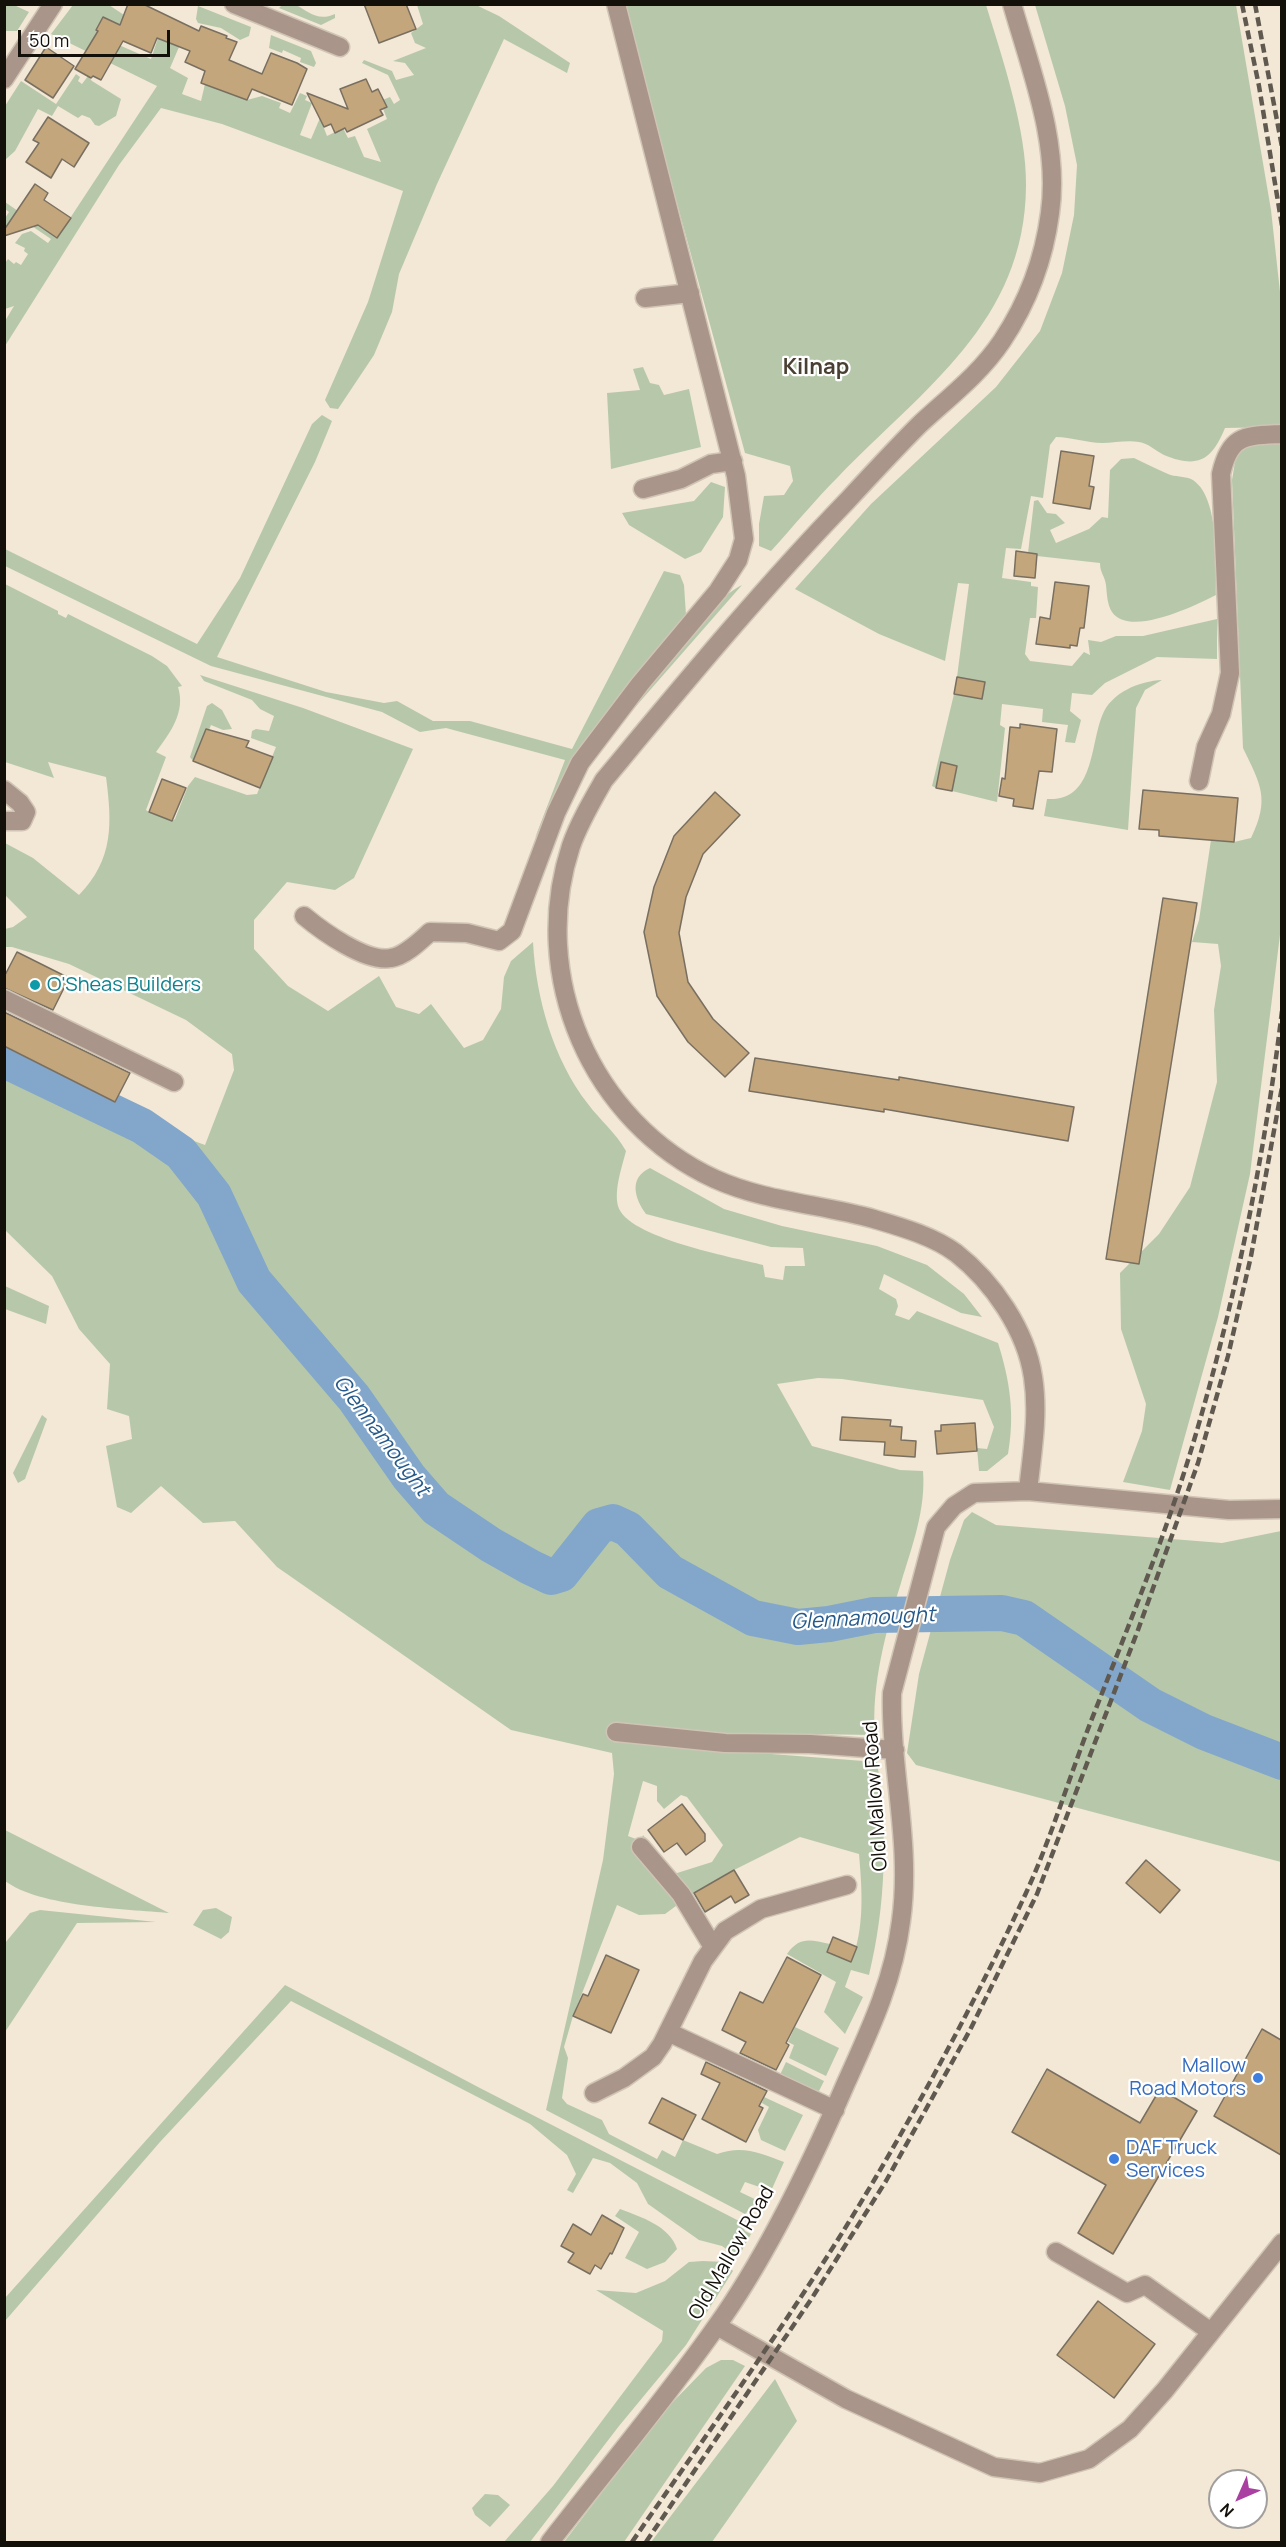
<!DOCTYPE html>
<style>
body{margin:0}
#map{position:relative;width:1286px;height:2547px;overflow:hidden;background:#f3e7d6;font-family:Manrope,sans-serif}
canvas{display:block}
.frame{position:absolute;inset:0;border:6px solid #130f09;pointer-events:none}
.north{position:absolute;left:1208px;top:2469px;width:60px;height:60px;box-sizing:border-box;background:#fff;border:2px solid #a19f9d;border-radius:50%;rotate:225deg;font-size:16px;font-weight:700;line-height:24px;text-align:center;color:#130f09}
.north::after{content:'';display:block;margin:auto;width:21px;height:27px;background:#a940a2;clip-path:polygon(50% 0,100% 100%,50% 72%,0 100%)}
.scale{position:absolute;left:18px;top:30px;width:152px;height:27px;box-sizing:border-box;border:3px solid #130f09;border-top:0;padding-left:8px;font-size:18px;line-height:21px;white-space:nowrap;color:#130f09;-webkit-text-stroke:4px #fff;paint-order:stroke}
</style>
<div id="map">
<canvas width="1286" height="2547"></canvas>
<div class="frame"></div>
<div class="north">N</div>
<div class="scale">50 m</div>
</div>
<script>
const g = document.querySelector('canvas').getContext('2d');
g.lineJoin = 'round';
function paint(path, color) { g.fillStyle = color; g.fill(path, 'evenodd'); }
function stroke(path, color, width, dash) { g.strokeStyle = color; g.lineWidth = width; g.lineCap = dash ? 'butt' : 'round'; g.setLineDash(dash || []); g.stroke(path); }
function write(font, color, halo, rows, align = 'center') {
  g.font = font + ' Manrope,sans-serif'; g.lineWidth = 4.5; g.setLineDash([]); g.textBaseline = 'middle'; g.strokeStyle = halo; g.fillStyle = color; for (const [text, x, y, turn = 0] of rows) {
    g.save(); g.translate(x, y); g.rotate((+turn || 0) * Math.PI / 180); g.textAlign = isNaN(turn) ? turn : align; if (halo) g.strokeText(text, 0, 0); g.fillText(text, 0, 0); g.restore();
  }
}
const green = new Path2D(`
 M4,5H14L29,12L17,31H5Z
 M73,5H109L124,15L120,25L103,17L96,30L108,36L112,42L151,59L158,38L179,47L170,68L188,78L182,94L201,101L205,84L247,100L262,96L281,103L279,108L290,113L300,93L307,96L305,100L312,103L300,135L311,139L320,118L327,136L343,128L348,138L355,136L364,157L381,162L367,129L387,119L380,101L390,97L394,104L400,100L388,75L362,63L364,60L392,71L396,80L414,75L405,63L393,61L426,48L415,43L411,33L423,24L417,5H476L499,16L570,63L567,73L504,39L437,184L399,274L392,312L374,355L338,409L330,408L325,400L368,302L403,191L222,124L161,108L119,165L5,346V321L14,306L5,309V263L8,259L14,264L16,262L21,265L28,254L24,251L25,248L15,243L22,234L31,231L48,243L51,239L20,218L5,235V218L9,212L5,209V202L57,238L157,86L51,34Z
 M282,5C285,5 293,3 296,5C308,11 317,22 335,14V18L321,25L279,8Z
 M623,5H986C1002,57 1027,131 1026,186C1025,322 923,389 838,477C814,501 793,527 771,551L759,546V524L764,496L784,495L793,481L790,466L745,453Z
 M1035,5H1236L1271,210L1282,310L1281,427L1225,428C1212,460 1198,469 1164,455C1156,451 1148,443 1139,442C1127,440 1114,443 1102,443C1087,443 1071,437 1056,437L1050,445L1043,498L1031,496L1021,549L1006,548L1002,578L1031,582V586L1038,587L1036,618H1030L1025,654L1030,661L1072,666L1084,652L1090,655L1088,640L1101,642L1116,636H1143L1217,619V659L1157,657L1105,683L1092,695L1072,693L1070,711L1081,720L1075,743L1065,742L1068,725L1042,722L1043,709L1002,704L1000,725L1005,728L997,802L952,791L956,766L942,763L936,788L932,786L954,694L982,699L985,682L957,677L969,584L958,583L945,661L879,634L795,589L871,504L996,387L1040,331L1062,273L1074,215L1077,165L1065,106Z
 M198,6L251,27L249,36L240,40L221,28L198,23L196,19Z
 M271,35L311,51L316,63L314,67L300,62L301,58L283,50L282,53L269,48Z
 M76,74L80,77L78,81L82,84L88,76L92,81L121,99L116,116L99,126L95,125L90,118L82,115L78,118L58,106L52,116L38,109L15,151L5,160V106L21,81L56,104Z
 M643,367L650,383L659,385L664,395L689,389L701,447L611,469L607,393L640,390L633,369Z
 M322,415L332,421L315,462L217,657L326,692L384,703L397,701L433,721H470L572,749L664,571L680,575L684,585L686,615L634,677L573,763L535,838L565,760L446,728L420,732L382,712L211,666L5,566V549L197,644L240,578L312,424Z
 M1281,441L1282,919L1250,1174L1218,1317L1170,1490L1123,1482L1142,1431L1146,1404L1121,1329L1120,1273L1159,1234L1190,1187L1217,1082L1214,1010L1221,966L1218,944L1192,942L1199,920L1211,840L1234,842L1251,838C1270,799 1261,785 1243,748L1232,480L1236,456L1251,444Z
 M1134,458C1145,463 1156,469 1168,474C1175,477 1184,476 1191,479C1220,494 1216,566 1216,595C1196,605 1130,638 1112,612C1107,604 1107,594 1106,585C1105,576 1100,573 1100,563L1037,556V554L1028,553L1034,501L1038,500L1047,513L1056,514L1065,523L1050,530L1056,543L1089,529L1102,517L1108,518L1110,470L1121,459Z
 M711,482L725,487L723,517L701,552L685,559L629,525L622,513L694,501Z
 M5,584L58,611V614L66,618L68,614L152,656L167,666L182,686L178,687C186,712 170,733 156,752L166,757L146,810L149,812L172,821L175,819L188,786L195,777L247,795L257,794L276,747L251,738L252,731L256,729L269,731L274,716L260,709L252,700L204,681L200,675L303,708L413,749L354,878L335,890L287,882L254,920V949L288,986L328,1011L379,976L396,1007L419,1014L431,1004L464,1048L483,1040L501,1009L504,977L511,961L533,942C536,998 553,1059 588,1104C600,1120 616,1133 626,1151C622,1167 614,1189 618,1206C627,1238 733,1257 763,1265L765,1277L783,1280L785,1266H805L803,1248L771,1247L646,1214C635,1199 628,1178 650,1168L724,1209L782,1226L877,1246L927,1265L964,1294L982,1317L961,1313L884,1274L879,1289L896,1299L898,1306L895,1315L909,1320L917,1311L998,1343C1010,1381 1015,1414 1008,1454L987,1471H979L977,1448L987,1449L994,1427L983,1400L842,1379L818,1378L777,1384L812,1446L900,1470L923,1471C926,1510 912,1546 901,1583C886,1630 871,1686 875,1735L726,1733L616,1724L613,1742L877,1762C888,1833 886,1905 869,1975L851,1970L845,1987L863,1997L845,2034L824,2012L836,1982L787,1954C800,1936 810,1940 830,1944L827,1952L851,1962C865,1928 862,1889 859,1854L800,1837L734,1870L691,1895L665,1914L639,1915L617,1905L573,2016L564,2047L568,2058L562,2098L567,2104L602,2120L609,2134L657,2159L662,2150L675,2157L683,2140L717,2154C743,2145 760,2153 784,2162L771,2191L745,2182L740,2192L765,2204L762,2213L751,2208L745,2214L546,2110L603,1860L614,1774L612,1753L511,1730L277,1567L235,1521L203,1523L161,1486L131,1513L117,1507L106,1446L132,1439L129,1416L107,1409L110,1364L79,1329L52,1276L5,1230L4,1053L159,1128L205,1145L234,1070L232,1054L186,1020L69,964L12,947H5V929L13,927L27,917L5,895V843L33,858L79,895C114,859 112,823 106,777L48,762L54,778L5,762ZM643,1781L657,1786V1801L664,1809L681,1795L687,1797L723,1845L712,1862L674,1874L643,1835L641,1841L628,1836Z
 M742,585L595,753C626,714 703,603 742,585Z
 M1162,680L1145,690L1136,708L1128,830L1044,816L1047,799C1094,802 1090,746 1102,716C1111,692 1140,681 1162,680Z
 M212,703L222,710L232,729L223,730L211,725L209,730L206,729L193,761L190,757L207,706Z
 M5,1286L49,1306L46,1324L5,1309Z
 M42,1415L47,1419L25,1479L18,1483L13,1473Z
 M972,1512L996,1525L1222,1543L1281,1531V1862L916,1765L907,1753L919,1674L950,1560L964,1520Z
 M5,1830L169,1913H170C125,1909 40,1907 5,1881Z
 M216,1908L232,1917L229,1932L221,1939L193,1925L203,1910Z
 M40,1910L156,1922L77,1923L5,2032V1943L30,1913Z
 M285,1985L478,2087L741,2222L745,2231L751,2234L740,2254L732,2253L722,2246L699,2240L648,2204L637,2183L610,2163L593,2158L573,2193L567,2190L576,2174L567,2155L530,2124L291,2001L160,2142L5,2321V2298Z
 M795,2027L839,2048L826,2076L789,2058L794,2045L788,2042Z
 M786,2062L824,2081L819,2091L808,2090L779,2077Z
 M764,2097L803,2115L785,2151L761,2140L758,2130L769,2107L762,2103Z
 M620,2209C641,2217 670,2226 677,2249L665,2262L647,2269L625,2258L639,2232L615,2216Z
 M703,2261L725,2262L733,2271L686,2345L619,2426L530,2542H504L553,2486L662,2341L663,2331L596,2290L636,2293L665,2281L689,2262Z
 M721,2360H733L745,2366L624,2542H564L664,2411L706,2368Z
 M775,2379L797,2421L712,2542H651Z
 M485,2494L498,2495L510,2505L490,2527L475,2515L472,2508Z`);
const river = new Path2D(`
 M4,1060L142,1126L181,1153L214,1195L254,1281L354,1398L409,1477L436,1508L491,1545L530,1567L551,1577L561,1574L599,1526L613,1522L628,1529L670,1572L753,1618L798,1627L829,1624L874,1615L1002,1613L1024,1618L1150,1705L1204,1732L1282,1762`);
const building = new Path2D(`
 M128,4H143L199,31L201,26L227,36L226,38L237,42L229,60L262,74L271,53L297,63L307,69L292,105L252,89L247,100L201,83L205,71L185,62L190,51L157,38L151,53L123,41L101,80L93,76L91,78L75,69L98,31L96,30L103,17L120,25Z
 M364,4H406L416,29L379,43Z
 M46,47L74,66L53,98L25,80Z
 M366,79L372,92L378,89L387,107L380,110L383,115L347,132L345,128L335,133L331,124L324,127L307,93L348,109L340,89Z
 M48,117L89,143L74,167L62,159L51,178L26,162L39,143L33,140Z
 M35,184L48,193L44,200L71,218L57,238L38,225L4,236V230Z
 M1061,451L1094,456L1089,486L1094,487L1090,509L1053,503Z
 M1016,551L1037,554L1035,578L1014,576Z
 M1055,582L1089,586L1084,628H1080L1077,646L1070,645V648L1036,644L1040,617L1050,619Z
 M957,677L985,682L982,699L954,694Z
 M1020,724L1057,729L1052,772L1039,771L1033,809L1013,806L1014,799L999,796L1002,778L1005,779L1010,727L1020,728Z
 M206,729L249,741L246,747L273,757L260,788L193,761Z
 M941,762L957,766L952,791L936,788Z
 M162,779L186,788L172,821L149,812Z
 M1143,790L1238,798L1234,842L1159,836V830L1139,829Z
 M715,792L740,815L703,854L686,897L679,933L688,982L713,1019L749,1053L725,1077L688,1042L657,996L644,932L654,887L674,836Z
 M1163,898L1197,903L1139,1264L1106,1259Z
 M17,952L69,978L53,1010L4,988V977Z
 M4,1012L130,1073L115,1102L4,1046Z
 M755,1058L899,1080V1077L1074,1107L1068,1141L884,1109V1112L749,1091Z
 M842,1417L891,1420L890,1426L902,1427L901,1440L916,1441L915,1457L884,1455L885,1442L840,1440Z
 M975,1423L977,1451L937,1454L935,1431H941V1425Z
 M682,1804L705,1834V1841L686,1855L677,1843L664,1852L648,1830Z
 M1146,1860L1180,1890L1160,1913L1126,1883Z
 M734,1870L749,1895L735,1903L731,1896L705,1912L694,1893Z
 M833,1937L857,1947L851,1962L827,1952Z
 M606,1955L639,1970L611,2033L573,2016L583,1994L588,1996Z
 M787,1957L821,1975L786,2043L789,2045L776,2070L740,2053L746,2042L722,2030L740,1992L763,2003Z
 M1262,2029L1281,2040V2155L1214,2116Z
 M706,2062L767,2091L759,2106L763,2108L746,2142L702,2119L720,2083L701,2074Z
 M1047,2069L1140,2123L1160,2089L1197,2111L1113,2254L1078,2233L1106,2185L1012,2132Z
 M662,2098L696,2115L683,2140L649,2123Z
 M602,2215L624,2228L612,2254L610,2253L601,2269L595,2265L590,2274L568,2262L574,2253L561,2246L573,2224L591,2235Z
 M1098,2301L1155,2344L1114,2398L1057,2355Z`);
const minor = new Path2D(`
 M234,4L340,47
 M1012,4C1031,71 1060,143 1050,213C1044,259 1028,302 1002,341C980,374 948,398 919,425C895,449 871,475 847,501C762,589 683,685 604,780C592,801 579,823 571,846C528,976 591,1122 715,1179C766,1202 821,1204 874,1219C901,1227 933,1236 956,1253C993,1282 1026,1330 1033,1377C1039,1415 1032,1453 1028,1491
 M4,79L53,4
 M645,298L690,293
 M643,489L681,479L711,464L733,461
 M1199,781L1206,747L1221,714L1230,673L1221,474C1230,434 1245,436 1282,434
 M4,790L20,803L26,812L22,821H4
 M304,916C322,931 366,963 391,958C405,956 420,941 430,932L467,933L499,941L512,931L556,813L580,763L640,684L718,591L738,560L744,539L736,476L616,4
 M4,999L174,1082
 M616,1732L725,1743L810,1744L895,1750
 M641,1847L681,1894L713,1947
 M668,2032L835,2110
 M594,2093L624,2078L653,2057L662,2044L703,1961L725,1931L761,1909L847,1885
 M1056,2252L1127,2293L1145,2285L1211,2332
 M717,2326L846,2399L994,2467L1040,2473L1089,2459L1130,2429L1165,2390L1282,2243
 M550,2542C605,2471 664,2401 716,2327C767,2256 811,2164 846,2083C870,2030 894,1979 901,1921C912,1844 890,1769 892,1693L936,1527L954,1506L974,1493L1028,1491L1229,1510L1282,1509`);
const rail = new Path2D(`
 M1242,4L1259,86L1282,226
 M1255,4L1282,147
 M632,2542C715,2422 802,2303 876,2177C930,2085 981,1990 1026,1893C1053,1834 1071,1771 1095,1711C1128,1627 1162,1544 1189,1457C1233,1313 1264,1161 1282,1011
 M646,2542L812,2298L886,2181L970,2030L1037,1894L1138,1630L1198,1463L1228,1356L1251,1256L1282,1087`);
const markers = [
 [35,985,6,"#0f9aa8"],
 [1258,2078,6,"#3f7fe0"],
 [1114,2159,6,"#3f7fe0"]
];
const cultureNames = [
 ["O'Sheas Builders",47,985]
];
const streetNames = [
 ["Old Mallow Road",876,1796,-94],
 ["Old Mallow Road",732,2253,-60]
];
const shopNames = [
 ["Mallow",1246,2066],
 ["Road Motors",1246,2089],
 ["DAF Truck",1126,2148,"left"],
 ["Services",1126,2171,"left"]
];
const waterNames = [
 ["Glennamought",381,1436,53],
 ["Glennamought",863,1619,-3]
];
const quarterNames = [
 ["Kilnap",816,368]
];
paint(green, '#b7c8aa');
stroke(river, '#83a7cb', 36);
paint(building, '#c3a67c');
stroke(building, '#796f60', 1.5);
stroke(minor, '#cfc4b5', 21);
stroke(minor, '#a99589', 18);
stroke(rail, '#60594f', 4.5, [9, 4.5]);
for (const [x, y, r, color] of markers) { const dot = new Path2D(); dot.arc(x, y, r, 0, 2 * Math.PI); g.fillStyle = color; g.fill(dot); stroke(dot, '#fff', 2); }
write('20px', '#0d838f', '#fff', cultureNames, 'left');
write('20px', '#130f09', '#fff', streetNames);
write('20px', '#366cbe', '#fff', shopNames, 'right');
write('italic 21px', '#255989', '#fff', waterNames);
write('bold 22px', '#493f32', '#fff', quarterNames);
</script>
